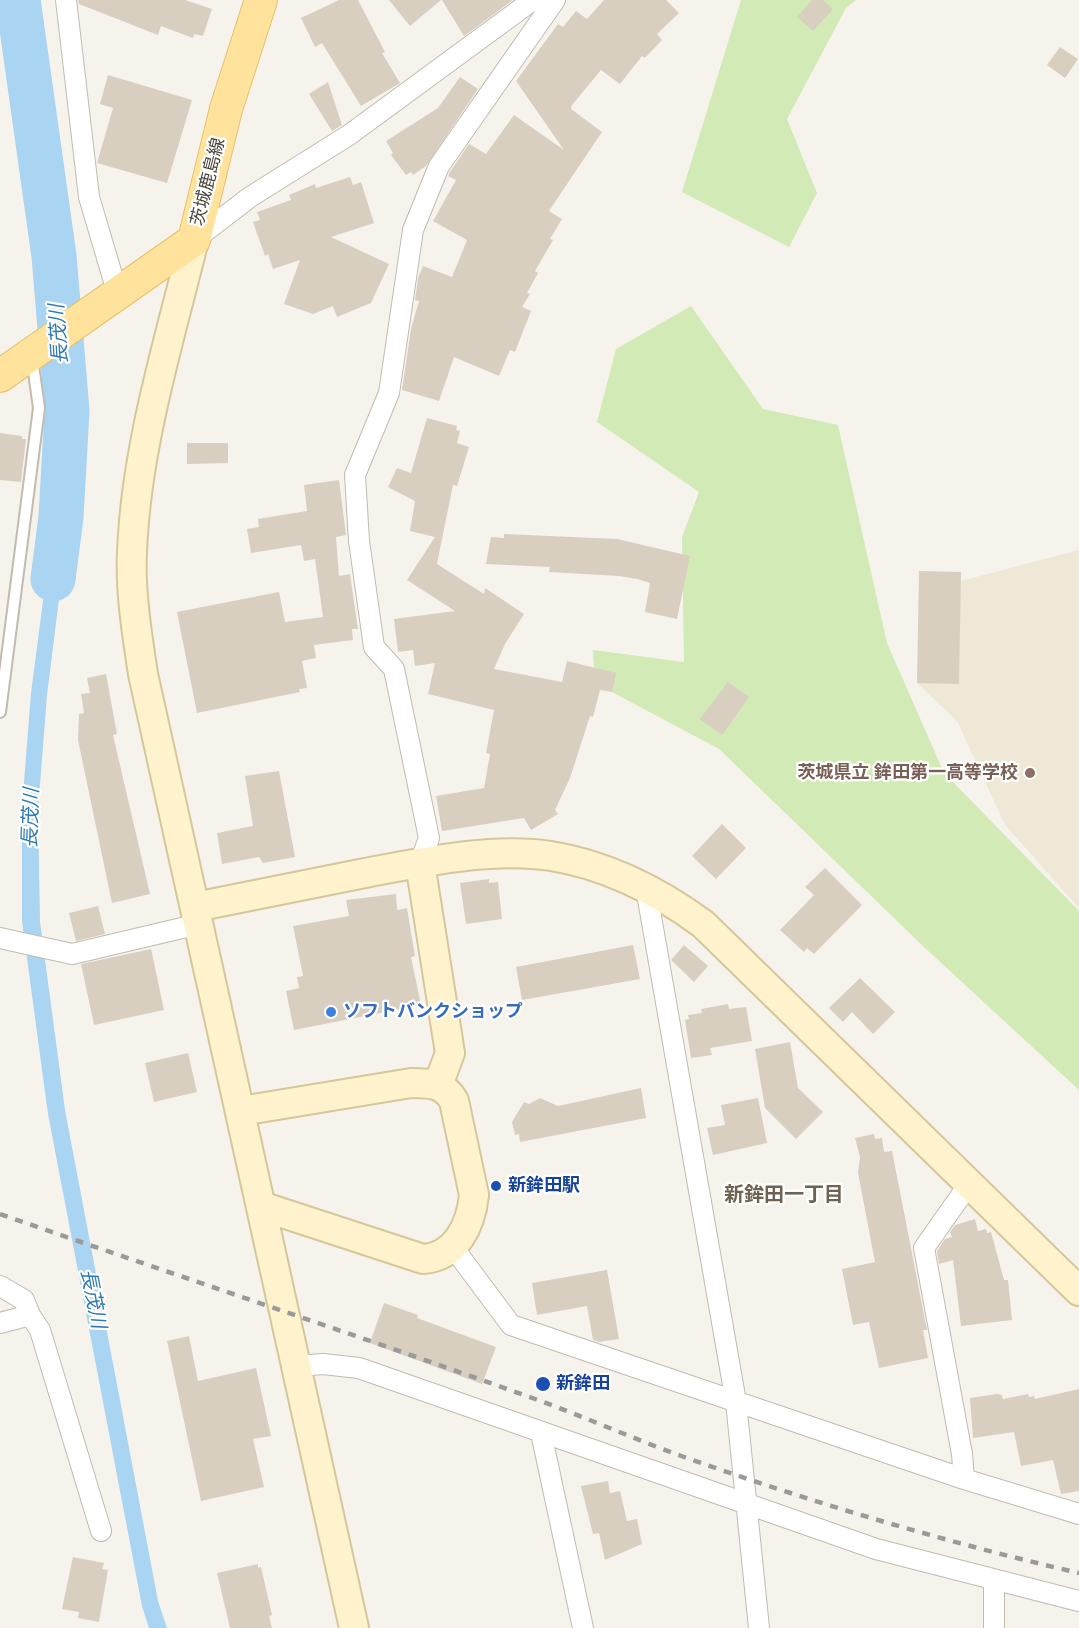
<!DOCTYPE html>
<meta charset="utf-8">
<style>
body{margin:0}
canvas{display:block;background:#f6f3ec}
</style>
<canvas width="1079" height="1628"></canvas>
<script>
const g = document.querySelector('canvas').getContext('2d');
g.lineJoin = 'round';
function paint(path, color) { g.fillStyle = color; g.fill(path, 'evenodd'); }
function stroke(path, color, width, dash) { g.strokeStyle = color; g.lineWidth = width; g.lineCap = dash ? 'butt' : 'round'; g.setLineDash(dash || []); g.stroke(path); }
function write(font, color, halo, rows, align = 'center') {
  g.font = font + ' Roboto,"Noto Sans JP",sans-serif'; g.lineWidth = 4.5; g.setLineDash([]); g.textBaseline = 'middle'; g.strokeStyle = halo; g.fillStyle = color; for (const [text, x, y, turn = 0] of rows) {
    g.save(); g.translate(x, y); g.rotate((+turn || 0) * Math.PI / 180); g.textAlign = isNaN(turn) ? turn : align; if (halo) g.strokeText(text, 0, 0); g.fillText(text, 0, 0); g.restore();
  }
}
const education = new Path2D(`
 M1079,550V908L1005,825L957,721L917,683L938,587Z`);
const green = new Path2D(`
 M741,0H856L846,8L787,119L817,193L789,247L682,192Z
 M691,306L763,409L838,425L887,643L944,773L1079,911V1090L925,948L719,749L595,683L593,650L684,662L682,537L699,492L597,422L616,349Z`);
const water = new Path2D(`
 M54,517L69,519L47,695L38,810L40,922L65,1110L158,1601L167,1628H149L142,1606L48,1114L22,921V808L31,693Z`);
const river = new Path2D(`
 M18,0L54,256L67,411L61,517L53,579`);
const building = new Path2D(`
 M78,0H185L212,9L203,36L194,34L193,38L161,26L158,35L79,4Z
 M339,0H358L385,52L382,53L400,83L361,106L322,43L315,47L301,18Z
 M389,0H441L410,26Z
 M442,0H513L464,36Z
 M604,0H666L679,13L657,34L662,40L645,58L642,56L620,84L601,70L572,105L571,109L602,132L549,211L562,219L550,239L553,240L535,271L538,273L527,293L530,294L522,307L531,311L515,352L510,350L499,376L454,357L439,401L402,390L411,329L419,301L415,300L418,278L423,266L452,277L467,240L433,221L456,180L448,176L450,172L469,144L486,154L514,115L564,150L516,81L558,24L563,27L576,11L587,19Z
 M812,0H823L833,9L813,31L797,17Z
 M1060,47L1078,59L1065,78L1047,65Z
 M108,75L192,100L167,183L97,163L113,108L100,104Z
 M460,77L478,89L426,166L413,175L411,172L406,175L391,155L393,153L386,141L438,108Z
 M328,82L342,125L332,131L309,94Z
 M350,177L353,185L361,182L374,223L331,237L389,264L371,303L337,317L333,306L313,314L284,304L300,260L273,269L268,254L265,256L253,222L260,220L257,212L291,200L289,195L315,184L316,188Z
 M427,418L457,426L456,430L460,431L457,443L469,447L457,486L453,485L437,564L484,594L485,588L524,614L505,644L494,669L562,682L567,661L616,673L612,692L600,690L593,717L590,716L570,778L555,810L558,814L531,830L524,818L442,831L436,796L484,788L490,754L486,753L494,710L428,694L435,663L415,666L413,650L398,652L394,619L455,611L407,580L435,537L410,531L415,501L388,487L397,468L411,473Z
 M0,433L22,436V439H26L21,482L0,480Z
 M187,443H228V463L187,464Z
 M339,480L346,535L336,537L339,576L350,574L358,629H352L353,640L314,645L316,658L302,661L307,688L299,689L300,692L197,713L177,612L279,592L285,622L323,617L315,559L304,561L301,545L251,553L247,529L259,527L258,519L307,511L304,485Z
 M504,534L617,539L690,556L677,619L645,612L650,583L637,579L619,576L549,572L550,567L486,564L491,537L504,538Z
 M919,571L961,572L959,684L917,683Z
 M106,674L117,734L113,735L150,894L112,903L78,740L79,714L84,713L81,694L90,693L87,678Z
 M728,682L749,697L722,735L700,719Z
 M279,771L295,857L263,863L259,857L222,864L217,833L253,826L245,776Z
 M722,824L746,848L716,879L692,856Z
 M825,868L862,905L814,954L807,948L804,952L780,930L814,895L805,887Z
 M489,879V883L498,882L502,919L466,924L460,883Z
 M396,894L397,910L407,908L415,956L411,957L421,1005L294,1030L286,991L299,988L297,977L303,976L293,926L349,916L346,900Z
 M98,906L105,934L76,941L69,913Z
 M633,945L640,979L522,1000L516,967Z
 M684,945L708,966L694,982L671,960Z
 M151,949L164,1010L94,1025L81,964Z
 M860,978L895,1012L873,1034L852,1012L843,1022L829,1008Z
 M728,1004L729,1009L746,1007L752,1041L710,1048L712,1055L691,1058L685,1020L689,1019L688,1015L702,1013L701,1009Z
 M790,1042L798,1088L823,1112L796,1139L765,1108L755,1049Z
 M188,1053L197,1092L154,1102L145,1063Z
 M641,1088L646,1118L520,1142L519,1134L515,1135L512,1122L524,1102L529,1104L540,1098L558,1106Z
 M758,1098L767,1143L713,1155L707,1128L725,1125L721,1105Z
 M874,1134L875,1139L882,1138L884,1152L892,1151L927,1330H923L928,1358L879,1368L869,1322L853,1325L842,1269L875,1262L858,1173L860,1157L855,1138Z
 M975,1219L978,1231L986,1229L987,1233L991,1232L1004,1280H1008L1012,1320L961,1326L953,1260L939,1264L937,1251L945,1239L952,1237L950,1232L955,1225Z
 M607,1270L619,1339L599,1342L593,1340L587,1306L537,1315L532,1283Z
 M384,1303L418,1315L417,1318L496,1347L482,1384L370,1343Z
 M189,1336L198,1381L256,1368L271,1436L253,1439L264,1487L201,1501L167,1341Z
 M1079,1389V1491L1061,1494L1053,1460L1021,1466L1014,1432L973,1438L970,1398L997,1394L1002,1395L1003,1399L1028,1394L1029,1397L1034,1396L1035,1399Z
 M608,1481L610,1493L620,1491L627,1521L637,1519L642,1544L605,1560L599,1533L593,1534L581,1486Z
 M73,1557L104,1563L102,1569L108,1570L99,1622L78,1618L79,1612L62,1609Z
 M258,1564V1568L261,1567L272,1615L269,1616L272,1628H230L217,1573Z`);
const lane = new Path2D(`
 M0,712L39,408L32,358`);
const street = new Path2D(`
 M66,0L89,197L118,295
 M194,240L250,197L349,135L533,0
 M420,863L429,838L394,669L374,647L359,541L355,475L389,393L413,230L439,166L555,0
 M646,888L736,1402L759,1628
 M0,938L72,954L199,924
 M452,1246L511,1325L964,1479L1079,1514
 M0,1286L24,1300L30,1315
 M0,1323L30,1315L40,1330L101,1531
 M297,1366L323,1364L359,1368L876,1549L1079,1601
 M541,1433L583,1628
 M964,1479L962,1454L924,1248L969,1184
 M994,1580V1628`);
const secondary = new Path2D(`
 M194,240C169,342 136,447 132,552C130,592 137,634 143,674L354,1628
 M420,863L450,1053L438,1085
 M195,907C252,896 308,884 365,873C423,862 492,847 551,856C607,865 658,891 703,924L1079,1291
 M241,1111L411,1083C430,1083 444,1083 454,1101L474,1195C471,1225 456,1257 423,1259L261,1206`);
const primary = new Path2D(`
 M0,376L194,240L226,109L261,0`);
const rail = new Path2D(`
 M0,1214C178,1276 357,1335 535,1399C585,1417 634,1439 684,1457C814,1503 945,1542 1079,1573`);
const markers = [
 [1030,773,6,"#8d6e63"],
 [331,1012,6,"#3f7fe0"],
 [496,1186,6,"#1a4fb4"],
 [543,1384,8,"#1a4fb4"]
];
const streetNames = [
 ["茨城鹿島線",209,182,-76]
];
const educationNames = [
 ["茨城県立 鉾田第一高等学校",1018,773]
];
const shopNames = [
 ["ソフトバンクショップ",343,1012]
];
const transitNames = [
 ["新鉾田駅",508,1186],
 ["新鉾田",556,1384]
];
const waterNames = [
 ["長茂川",60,334,-94],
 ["長茂川",32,818,-88],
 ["長茂川",92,1299,79]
];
const neighbourhoodNames = [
 ["新鉾田一丁目",784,1196]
];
paint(education, '#efe8d6');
paint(green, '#d2eab5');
paint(water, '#a9d4f2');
stroke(river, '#a9d4f2', 45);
paint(building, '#d8cfc1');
stroke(lane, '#c2bbae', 14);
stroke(street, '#c2bbae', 22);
stroke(secondary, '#d6c79b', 32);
stroke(primary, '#e6c16a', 34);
stroke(lane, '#fff', 10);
stroke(street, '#fff', 20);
stroke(secondary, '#fff3cd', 28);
stroke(primary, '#ffe39c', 32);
stroke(rail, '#9a9a9a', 4.5, [8, 8]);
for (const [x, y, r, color] of markers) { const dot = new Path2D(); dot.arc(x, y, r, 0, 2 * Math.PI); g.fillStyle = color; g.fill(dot); stroke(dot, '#fff', 2); }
write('18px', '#4b4439', '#fff', streetNames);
write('bold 18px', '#785e54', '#fff', educationNames, 'right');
write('bold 18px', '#366cbe', '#fff', shopNames, 'left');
write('bold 18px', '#164399', '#fff', transitNames, 'left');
write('italic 20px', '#2e7ab2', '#fff', waterNames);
write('bold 20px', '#6e6250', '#fff', neighbourhoodNames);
</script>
